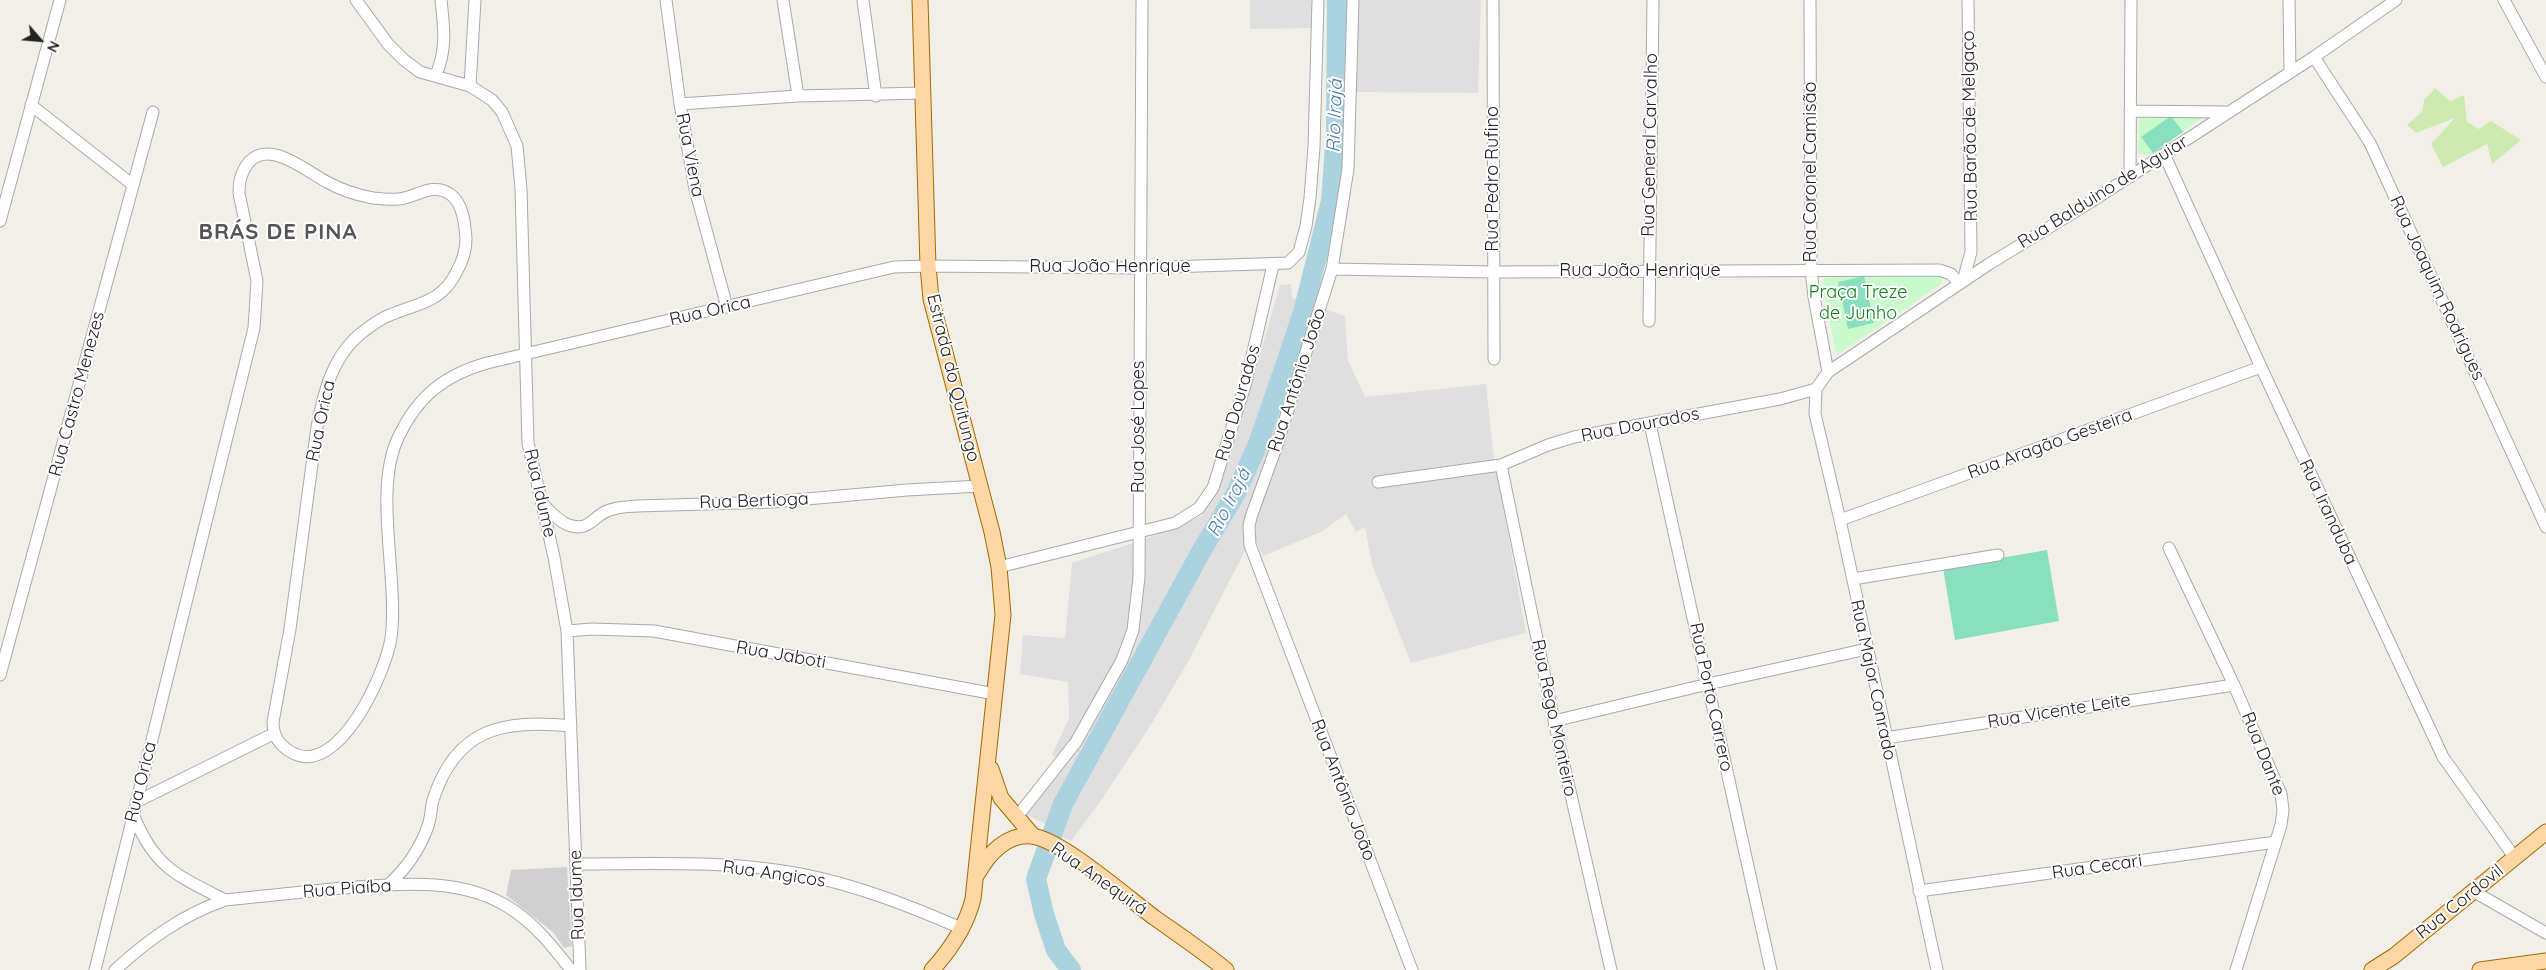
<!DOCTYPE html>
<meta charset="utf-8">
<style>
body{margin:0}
#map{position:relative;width:2546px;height:970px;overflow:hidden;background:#f2efe9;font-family:Quicksand,sans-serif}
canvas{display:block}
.north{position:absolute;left:15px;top:15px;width:50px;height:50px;-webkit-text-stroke:4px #fff;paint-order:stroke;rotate:117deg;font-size:14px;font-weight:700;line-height:20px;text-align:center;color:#222}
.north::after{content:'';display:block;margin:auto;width:18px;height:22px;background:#222;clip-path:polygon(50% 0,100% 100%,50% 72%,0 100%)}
</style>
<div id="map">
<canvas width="2546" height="970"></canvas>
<div class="north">N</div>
</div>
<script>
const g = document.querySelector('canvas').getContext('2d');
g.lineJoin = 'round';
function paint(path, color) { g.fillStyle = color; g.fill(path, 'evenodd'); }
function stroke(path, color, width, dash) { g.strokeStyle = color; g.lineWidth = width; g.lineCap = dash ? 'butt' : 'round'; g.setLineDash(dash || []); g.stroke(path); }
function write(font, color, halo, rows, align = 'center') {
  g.font = font + ' Quicksand,sans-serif'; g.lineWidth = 4; g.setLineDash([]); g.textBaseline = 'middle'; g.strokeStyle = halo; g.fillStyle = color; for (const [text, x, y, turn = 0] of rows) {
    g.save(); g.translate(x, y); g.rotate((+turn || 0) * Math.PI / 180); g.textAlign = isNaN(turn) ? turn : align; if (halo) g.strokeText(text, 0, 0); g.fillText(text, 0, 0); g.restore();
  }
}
const residential = new Path2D(`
 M1250,0H1311L1312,28L1250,29Z
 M1358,0H1481L1478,93L1352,92Z
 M1291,284L1292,298L1345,316L1348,360L1365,397L1486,384L1493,451L1526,633L1411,663L1372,564L1365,527L1356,532L1346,514L1321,532L1263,556L1253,535L1189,660L1152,723L1100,802L1071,841L1055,834L1057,829L1027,815L1060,759L1052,755L1069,718L1068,682L1020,674L1023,635L1065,638L1072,563L1145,539L1202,516L1220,481L1236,438L1280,285Z`);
const religious = new Path2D(`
 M567,867L572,946L564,948L553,932L506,895L511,870Z`);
const grass = new Path2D(`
 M2435,88L2450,101L2464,95L2467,122L2479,129L2491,121L2521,140L2492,164L2487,144L2443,167L2431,144L2455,118L2416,133L2407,125L2422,112L2424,100Z`);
const park = new Path2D(`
 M2206,115L2153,153L2147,156L2138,153L2139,116Z
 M1936,271L1942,276V283L1837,355L1822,286L1824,279L1831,274Z`);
const pitch = new Path2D(`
 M2171,116L2183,132L2153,153L2141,137Z
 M1864,276L1874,323L1848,329L1838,282Z
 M2047,550L2059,621L1955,640L1943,568Z`);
const river = new Path2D(`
 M1071,970L1056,950L1044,914L1036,879L1063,804L1202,550L1236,493L1258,444L1285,366L1303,312L1331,201L1336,133L1337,0`);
const minor = new Path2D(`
 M356,0L388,44L404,60L420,72L470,86L492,100L502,112L517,146L521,189L528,443L554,557L567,631L580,970
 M666,0L680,104L695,189L727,307
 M783,0L798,96
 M863,0L876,96
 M1353,0L1348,169L1332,269L1277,445L1251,517L1249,526L1250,545L1412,970
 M1493,0L1494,359
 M1810,0L1811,269L1814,297L1828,372
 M2289,0L2290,72
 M2504,0L2546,77
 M2314,57L2370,143L2546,527
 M436,75C447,49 444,28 441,0
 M470,86L475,0
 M680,104L798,96L923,93
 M31,105L133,185
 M2130,111L2225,112
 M2164,154L2261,367L2443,757L2515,858
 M2130,177L2131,0
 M0,221L60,0
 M1332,269L1493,272L1939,270L1951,274L1959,283
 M1963,281L1971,252L1968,0
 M1649,321L1653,0
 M1650,424L1771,970
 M1501,465L1554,721L1611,970
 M1378,482L1501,465L1548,445L1574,437L1780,399L1816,389
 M542,503C553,514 566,531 584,526C591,524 596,517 603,513C613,507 625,507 637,506L773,502L907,490L980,486
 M1840,520L2261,367
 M2169,548L2234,685L2281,794L2283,810L2281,825L2236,970
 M999,567L1175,523L1199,508L1213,488L1246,382L1273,265
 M1853,579L1998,555
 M567,631L592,629L654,631L995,694
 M0,675L153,112
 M1554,721L1708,684L1867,649
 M1885,738L2234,685
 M136,802L273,734
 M133,814C154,867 176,875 225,900
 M1016,818L1076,742L1122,660L1133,630L1139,577L1142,0
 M576,864C650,864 727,860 800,874C857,885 910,906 963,929
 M388,885C406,869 420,849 428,826C431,817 431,808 433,800C456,728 503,719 571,726
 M1919,891L2276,842
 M2473,891L2546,933
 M95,970L254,328L257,281L239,193C239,181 241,172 249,162C270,139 307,172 327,182C341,190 357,195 373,198C382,199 391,200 399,199C416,197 433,182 450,194C463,203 465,224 466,239C466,250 462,262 457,271C442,303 418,303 390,315C381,318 372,325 364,331C333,354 324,391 317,427L290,629L273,722C273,736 279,745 291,752C338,780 386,672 391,638C399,578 373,491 398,438C417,397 444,375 487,363L894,267L928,266L1139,268L1288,263L1299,252L1306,226L1310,198L1314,147L1318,0
 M115,970C148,940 182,915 225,900C264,896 303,892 342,888C398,884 460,876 510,908C535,924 553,947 571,970
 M1937,970L1840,520L1815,414L1816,389L1828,372L1989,264L2089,203L2314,57L2396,0`);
const major = new Path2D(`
 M920,0L928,266L931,299L992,532L999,567L1003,615L973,899C966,927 951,949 932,970
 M991,769L1001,798L1033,836
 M978,873C989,853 1007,834 1031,836C1060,838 1129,899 1155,918C1179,935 1203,951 1226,970
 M2372,970L2394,956L2546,832
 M2480,970L2546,961`);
const streetNames = [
 ["Rua Barão de Melgaço",1970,126,-91],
 ["Rua General Carvalho",1650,145,-89],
 ["Rua Viena",690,155,79],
 ["Rua Coronel Camisão",1811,172,-90],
 ["Rua Pedro Rufino",1493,179,-90],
 ["Rua Balduino de Aguiar",2103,192,-32],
 ["Rua João Henrique",1110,267],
 ["Rua João Henrique",1640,271],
 ["Rua Joaquim Rodrigues",2437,288,65],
 ["Rua Orica",710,311,-13],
 ["Estrada do Quitungo",953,378,76],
 ["Rua Antônio João",1297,380,-72],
 ["Rua Castro Menezes",77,394,-75],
 ["Rua Dourados",1238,403,-74],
 ["Rua Orica",321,421,-78],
 ["Rua Dourados",1640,425,-11],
 ["Rua José Lopes",1139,427,-90],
 ["Rua Aragão Gesteira",2050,444,-20],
 ["Rua Idume",540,493,77],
 ["Rua Bertioga",754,501,-2],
 ["Rua Iranduba",2328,512,65],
 ["Rua Jaboti",781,655,10],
 ["Rua Major Conrado",1873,680,78],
 ["Rua Porto Carrero",1711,697,78],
 ["Rua Vicente Leite",2059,711,-9],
 ["Rua Rego Monteiro",1554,718,78],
 ["Rua Dante",2263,754,68],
 ["Rua Orica",141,782,-76],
 ["Rua Antônio João",1343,790,69],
 ["Rua Cecari",2097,867,-8],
 ["Rua Angicos",774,874,8],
 ["Rua Anequirá",1099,879,35],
 ["Rua Piaíba",347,889,-4],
 ["Rua Idume",577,895,-92],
 ["Rua Cordovil",2460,902,-39]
];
const parkNames = [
 ["Praça Treze",1858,293],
 ["de Junho",1858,314]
];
const waterNames = [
 ["Rio Irajá",1335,116,-88],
 ["Rio Irajá",1229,503,-63]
];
const districtNames = [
 ["BRÁS DE PINA",278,232]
];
paint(residential, '#e0dfdf');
paint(religious, '#d0d0d0');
paint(grass, '#cdebb0');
paint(park, '#c8facc');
paint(pitch, '#88e0be');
stroke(river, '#aad3df', 20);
stroke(minor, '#a9a9a9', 13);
stroke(major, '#a06b00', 17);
stroke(minor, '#fff', 11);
stroke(major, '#fcd6a4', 15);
write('18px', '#222', '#fff', streetNames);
write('18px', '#0c8416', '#fff', parkNames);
write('italic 19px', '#4a7aab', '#fff', waterNames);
g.letterSpacing = '1px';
write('bold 22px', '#555', '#fff', districtNames);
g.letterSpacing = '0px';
</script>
